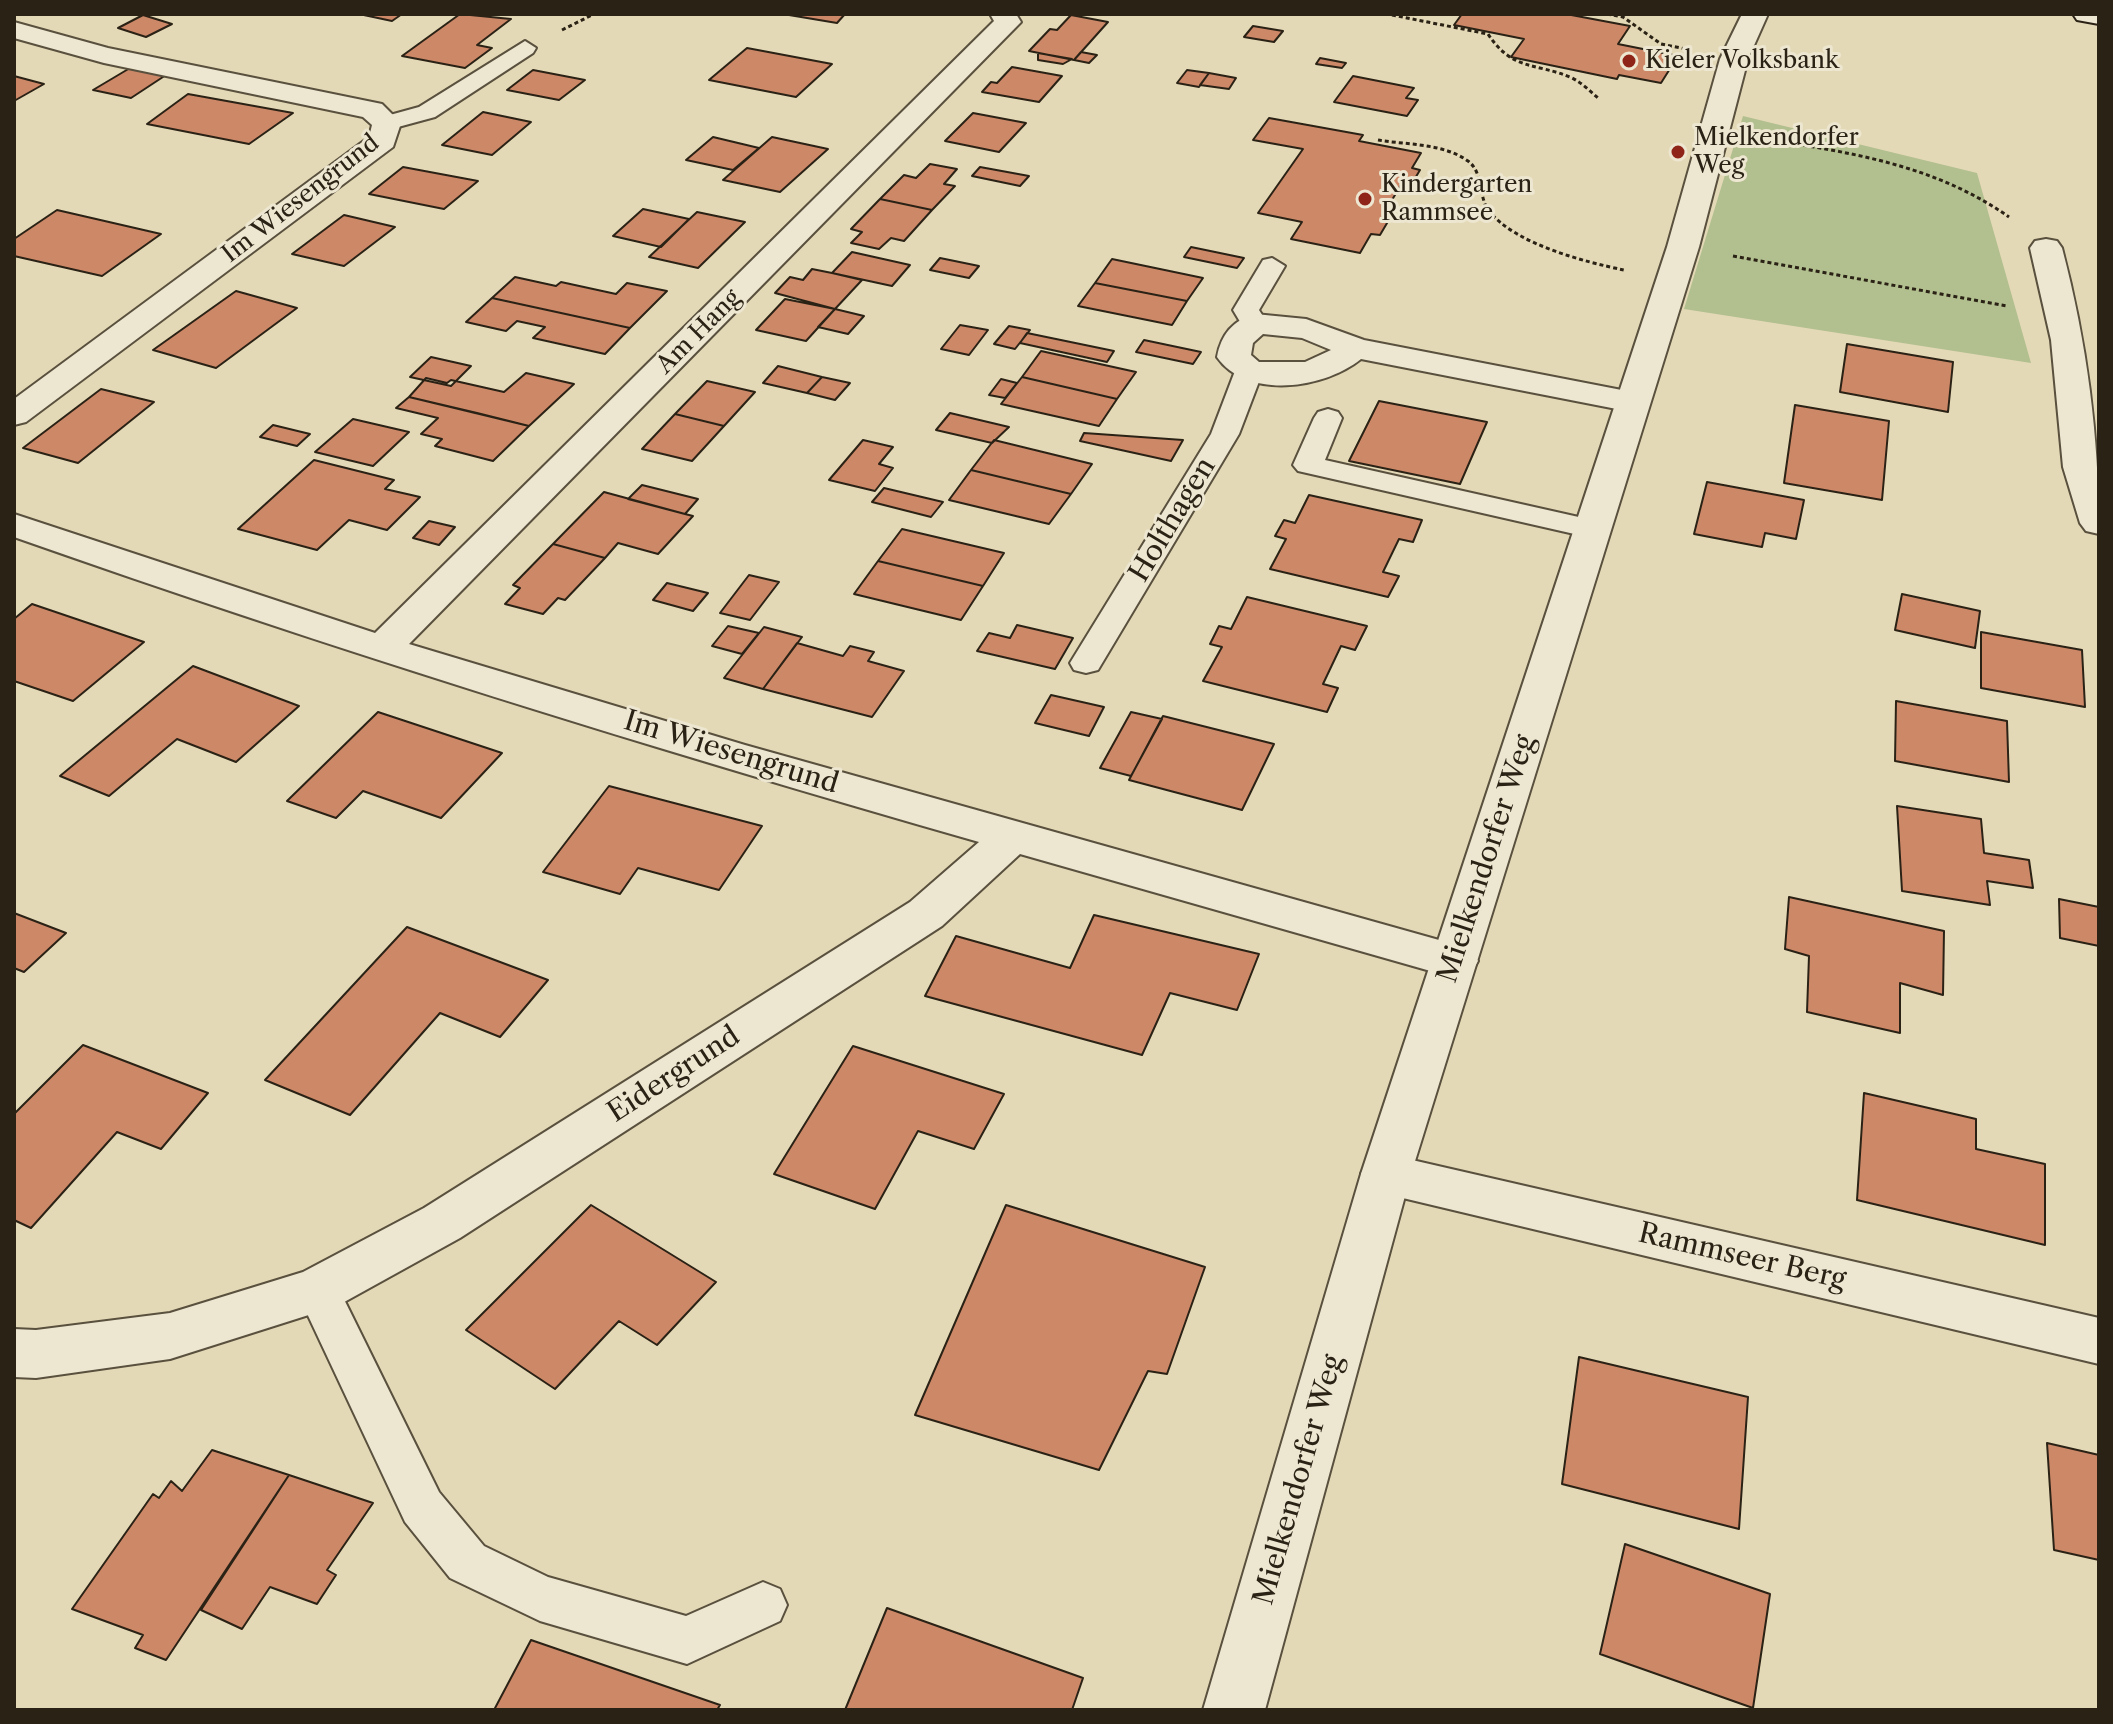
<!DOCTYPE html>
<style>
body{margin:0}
#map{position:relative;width:2113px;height:1724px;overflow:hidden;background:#e4d9b6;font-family:"Libre Caslon Text",serif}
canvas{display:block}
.frame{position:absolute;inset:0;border:16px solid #2b2216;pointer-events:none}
</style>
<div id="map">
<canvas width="2113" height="1724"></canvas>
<div class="frame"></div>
</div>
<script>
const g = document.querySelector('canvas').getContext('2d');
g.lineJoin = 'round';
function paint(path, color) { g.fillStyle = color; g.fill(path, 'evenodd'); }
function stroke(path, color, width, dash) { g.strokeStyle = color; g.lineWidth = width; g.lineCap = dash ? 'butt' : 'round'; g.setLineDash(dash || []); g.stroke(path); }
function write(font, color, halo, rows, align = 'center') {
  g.font = font + ' "Libre Caslon Text",serif'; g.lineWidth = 6; g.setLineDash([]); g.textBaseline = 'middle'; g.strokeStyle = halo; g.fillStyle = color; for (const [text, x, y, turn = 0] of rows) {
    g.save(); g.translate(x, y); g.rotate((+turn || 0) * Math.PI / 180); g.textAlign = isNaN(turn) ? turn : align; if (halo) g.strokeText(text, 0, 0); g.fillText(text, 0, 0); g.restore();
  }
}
const green = new Path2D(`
 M1743,116L1977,173L2031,363L1684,309Z`);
const building = new Path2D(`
 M359,14H402L392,21Z
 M460,14L511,19L477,45L492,48L465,68L402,56Z
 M783,14H845L837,23Z
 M1462,14H1566L1630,26L1618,44L1678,56L1661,83L1619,75L1617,79L1511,57L1524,39L1454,25Z
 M143,15L172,24L146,37L118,28Z
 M1071,15L1108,22L1074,60L1029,51L1050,29L1057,30Z
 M1253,26L1283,31L1274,42L1244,37Z
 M747,48L832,64L796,97L709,80Z
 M1081,52L1097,55L1089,63L1074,60Z
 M1038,53L1072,59L1063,64L1038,60Z
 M1320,58L1346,63L1342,68L1316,64Z
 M1012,67L1062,76L1039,102L982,92L991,82L997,83Z
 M130,68L166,75L131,98L93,90Z
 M533,70L585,80L559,100L507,90Z
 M1187,70L1209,73L1199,87L1177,83Z
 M1209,73L1236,78L1229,89L1200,85Z
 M14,76L44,84L14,101Z
 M1353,76L1414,88L1406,98L1418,100L1407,116L1334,102Z
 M188,94L293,113L249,144L147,124Z
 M483,112L531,122L492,155L442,145Z
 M973,113L1026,123L999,152L945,141Z
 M1269,118L1363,135L1359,141L1421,153L1412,168L1420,170L1411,185L1402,183L1382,217L1390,218L1380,235L1371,234L1360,253L1291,239L1302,222L1258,213L1303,149L1253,140Z
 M713,137L759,148L733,170L686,160Z
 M772,137L828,149L780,192L723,180Z
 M930,164L957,169L944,184L955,186L932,210L880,199L904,175L916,178Z
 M403,167L478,181L444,209L369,194Z
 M980,167L1029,176L1020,186L972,176Z
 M880,199L932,210L904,241L891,238L879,249L851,243L862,232L851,229Z
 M643,209L689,219L661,247L613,236Z
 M57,210L161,234L102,276L14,256V239Z
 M697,212L745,222L698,268L649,257Z
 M344,215L395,227L344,266L292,254Z
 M1191,247L1244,258L1237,268L1184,257Z
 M852,252L910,265L892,286L832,273Z
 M940,258L979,266L969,278L930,270Z
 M1112,259L1203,278L1187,301L1095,283Z
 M812,269L832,273L862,280L835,309L775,293L790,277L803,280Z
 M515,277L556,286L561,282L616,294L627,283L667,291L630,328L492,298Z
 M1095,283L1187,301L1172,325L1078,306Z
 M236,291L297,308L216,368L153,350Z
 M492,298L630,328L605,354L533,338L545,327L517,321L506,331L466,322Z
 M785,299L835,309L806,341L756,330Z
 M835,309L864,316L848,334L818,327Z
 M960,325L988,330L969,355L941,349Z
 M1009,326L1030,330L1015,349L994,344Z
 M1027,333L1114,351L1107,362L1020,343Z
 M1144,340L1201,352L1193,364L1136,352Z
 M1847,344L1953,362L1948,412L1840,392Z
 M1041,351L1136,372L1117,399L1022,377Z
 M431,357L471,366L451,386L410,377Z
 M778,366L822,377L807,393L763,383Z
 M526,373L574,384L529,426L409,397L426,378L447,383L451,380L504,392Z
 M822,377L850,383L835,400L807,393Z
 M1022,377L1117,399L1099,426L1001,404Z
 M1001,379L1017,383L1005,398L989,395Z
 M707,381L755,392L724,426L675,414Z
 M101,389L154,402L78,463L23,448Z
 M409,397L477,413L529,426L493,461L435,446L442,439L421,434L438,418L396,408Z
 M1379,401L1487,422L1460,484L1349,461Z
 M1795,405L1889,421L1882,500L1784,483Z
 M950,413L1009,427L992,443L936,430Z
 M675,414L724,426L692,461L642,449Z
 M353,419L409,432L373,466L315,452Z
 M273,425L310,434L297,446L260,437Z
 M1084,433L1183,440L1171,461L1080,441Z
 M863,440L893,447L879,464L893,468L875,491L829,480Z
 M994,440L998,441L1092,464L1071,494L971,470Z
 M314,460L394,480L385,489L420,497L387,530L349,520L317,550L238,529Z
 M971,470L1071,494L1049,524L949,500Z
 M1707,482L1804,500L1796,539L1765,533L1762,547L1694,534Z
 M642,485L698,499L685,514L628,499Z
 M884,488L943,502L931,517L872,502Z
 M604,492L685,514L693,516L658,554L618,543L605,558L553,544Z
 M1309,495L1422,520L1413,542L1399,539L1383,572L1399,576L1388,597L1270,569L1286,539L1275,536L1284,520L1295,523Z
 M429,521L455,527L439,545L413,538Z
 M902,529L1004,553L983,586L878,561Z
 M553,544L605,558L565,600L558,598L543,614L505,604L520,588L513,585Z
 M878,561L983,586L961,620L854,594Z
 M749,575L779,582L750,620L720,613Z
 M667,583L708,593L693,611L653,600Z
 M1902,594L1980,611L1975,648L1895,630Z
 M1247,597L1367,626L1355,650L1341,646L1323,684L1338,688L1327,712L1203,681L1222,647L1210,644L1219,626L1231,629Z
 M32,604L144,642L73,701L14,681V619Z
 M1017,625L1073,638L1055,669L977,651L989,633L1010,638Z
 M728,626L759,633L742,654L712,646Z
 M764,627L802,637L763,689L724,678Z
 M1981,632L2082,650L2085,707L1981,688Z
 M797,643L843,656L850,646L874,652L868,661L904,671L872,717L763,689Z
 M193,666L299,706L236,762L177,739L109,796L60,776Z
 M1051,695L1104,707L1089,736L1035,723Z
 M1896,701L2007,721L2009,782L1895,761Z
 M378,712L502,753L441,818L363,791L336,818L287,801Z
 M1131,712L1162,719L1131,776L1100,768Z
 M1163,716L1274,744L1242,810L1129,780Z
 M609,786L762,826L719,890L638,868L620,894L543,872Z
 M1897,806L1981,819L1984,853L2029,860L2033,888L1987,881L1990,905L1902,891Z
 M1789,897L1944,931L1943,995L1900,983V1033L1807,1012L1809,956L1785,949Z
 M2059,899L2099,907V946L2060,938Z
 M14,913L66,933L24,972L14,968Z
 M1094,915L1259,954L1237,1010L1170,993L1142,1055L925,996L956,936L1070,968Z
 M407,927L548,980L500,1037L440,1013L350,1115L265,1080Z
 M83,1045L208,1093L161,1149L117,1132L31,1228L14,1220V1114Z
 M853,1046L1004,1094L974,1149L918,1131L875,1209L774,1174Z
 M1864,1093L1976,1119V1149L2045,1164V1245L1857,1200Z
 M591,1205L716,1282L657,1345L619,1321L555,1389L466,1330Z
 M1006,1205L1205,1267L1167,1374L1148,1371L1099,1470L915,1415Z
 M1579,1357L1748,1397L1739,1529L1562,1484Z
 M2047,1443L2099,1455V1560L2054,1550Z
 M212,1450L289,1475L166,1660L135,1648L143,1635L72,1609L153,1494L159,1498L171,1481L182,1491Z
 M289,1475L373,1503L327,1570L336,1575L317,1604L270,1587L242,1629L201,1610Z
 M1625,1544L1770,1594L1753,1708L1600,1654Z
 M887,1608L1083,1678L1072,1710H845Z
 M531,1640L720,1705L717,1710H494Z`);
const path = new Path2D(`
 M1607,14L1623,17L1661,44L1686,49
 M1392,15L1488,34C1513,72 1536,62 1572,78C1582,83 1590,91 1598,98
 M562,30L594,14
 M1762,139C1850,152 1935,165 2009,217
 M1378,140C1407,145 1443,143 1468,161C1484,173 1478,197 1489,211C1515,244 1585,262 1624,270
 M1733,256L2007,306`);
const service = new Path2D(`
 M525,41L536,48L533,53L435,117L387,130L375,123L379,118L419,107Z
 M1272,258L1285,266L1259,310L1268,324L1265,330H1245L1233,310L1263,260Z
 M1249,363L1259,365L1263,371L1239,434L1098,670L1086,673L1074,670L1070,663L1211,434L1235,371L1239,365Z
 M1328,409L1338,412L1342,418L1325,460L1592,520L1603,523L1607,529L1603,535L1592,538L1298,471L1293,465L1314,418L1318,412Z
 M318,1272L333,1277L439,1492L484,1546L548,1577L686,1616L763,1582L780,1589L787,1605L780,1621L687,1664L540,1621L450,1578L405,1522L296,1290L303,1277Z`);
const minor = new Path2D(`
 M990,14H1016L1021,22L409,644L745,745L1471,949L1478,961L1471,973L1455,978L1020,854L942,926L460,1238L337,1306L170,1359L36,1378L14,1377V1329L36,1330L170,1313L303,1272L424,1208L910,902L979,842C654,749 332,649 14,537V514L375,633L994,21Z
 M14,22L108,48L382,104L401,123L393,147L26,422L14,425V399L369,137L372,125L363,117L104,63L14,38Z
 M2046,239L2057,241L2062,248C2087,343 2099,436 2099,534L2086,531L2080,523L2063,467L2051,340L2030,248L2035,241Z
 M1255,314L1306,319L1364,340L1632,392L1644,395L1649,402L1644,409L1632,412L1361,359C1324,389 1247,400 1217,357C1221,335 1233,320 1255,314ZM1263,334L1302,338L1331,350L1305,362H1259L1251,355L1253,343Z
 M1386,1154L2099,1318V1364L1386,1194L1368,1188L1361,1174L1368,1160Z`);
const tertiary = new Path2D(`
 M1742,14H1768L1748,59L1699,247L1411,1174L1265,1710H1203L1361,1174L1667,247L1720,59Z`);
const secondary = new Path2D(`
 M2073,14H2099V24L2077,20Z`);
const markers = [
 [1629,61,8,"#8f2418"],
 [1678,152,8,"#8f2418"],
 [1365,199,8,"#8f2418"]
];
const farPoinames = [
 ["Kieler Volksbank",1645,61],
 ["Mielkendorfer",1694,138],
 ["Weg",1694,166],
 ["Kindergarten",1381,185],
 ["Rammsee",1381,213]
];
const farStreetnames = [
 ["Im Wiesengrund",301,199,-38],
 ["Am Hang",699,332,-45]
];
const streetNames = [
 ["Holthagen",1173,520,-59],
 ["Im Wiesengrund",731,753,17],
 ["Mielkendorfer Weg",1487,859,-72],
 ["Eidergrund",674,1075,-33],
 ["Rammseer Berg",1742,1257,13],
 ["Mielkendorfer Weg",1299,1480,-74]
];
paint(green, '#b2bf8f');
paint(building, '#cd8868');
stroke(building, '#2b2216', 2);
stroke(service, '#59503e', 4);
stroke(minor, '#59503e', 4);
stroke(tertiary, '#59503e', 4);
stroke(secondary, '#2b2216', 4);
stroke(path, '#2b2216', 3, [4, 3]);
paint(service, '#ede6d0');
paint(minor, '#ede6d0');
paint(tertiary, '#ede6d0');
paint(secondary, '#ede6d0');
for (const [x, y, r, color] of markers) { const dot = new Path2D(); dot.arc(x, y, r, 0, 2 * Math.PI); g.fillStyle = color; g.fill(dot); stroke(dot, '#ede6d0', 3); }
write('24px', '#2b2216', '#ede6d0', farPoinames, 'left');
write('24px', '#2b2216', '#ede6d0', farStreetnames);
write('28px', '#2b2216', '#ede6d0', streetNames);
</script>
